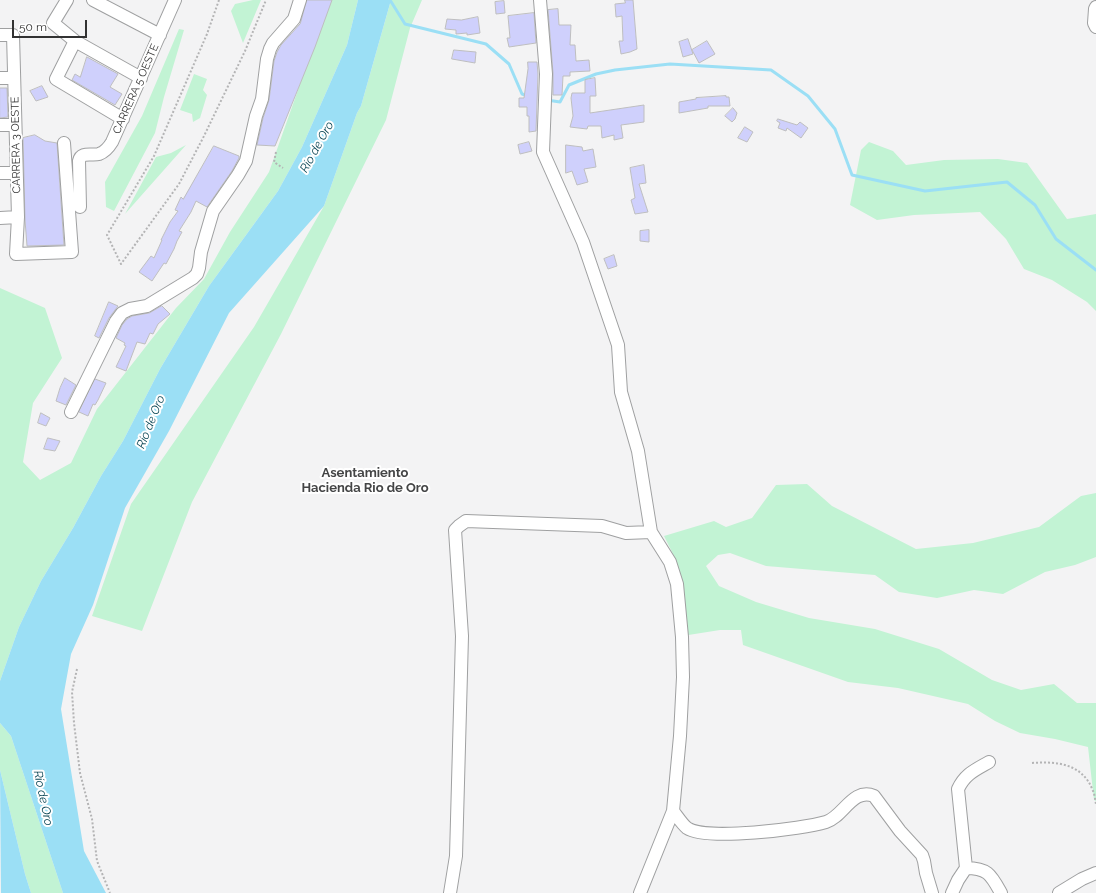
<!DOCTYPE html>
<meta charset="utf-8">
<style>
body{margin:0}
#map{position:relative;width:1096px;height:893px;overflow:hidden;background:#f3f3f4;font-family:Raleway,sans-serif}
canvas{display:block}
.scale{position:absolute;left:12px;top:20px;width:75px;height:18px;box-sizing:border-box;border:2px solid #323232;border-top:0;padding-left:5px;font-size:12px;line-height:14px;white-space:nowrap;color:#323232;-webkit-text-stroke:3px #fff;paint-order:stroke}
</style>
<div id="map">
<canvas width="1096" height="893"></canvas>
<div class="scale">50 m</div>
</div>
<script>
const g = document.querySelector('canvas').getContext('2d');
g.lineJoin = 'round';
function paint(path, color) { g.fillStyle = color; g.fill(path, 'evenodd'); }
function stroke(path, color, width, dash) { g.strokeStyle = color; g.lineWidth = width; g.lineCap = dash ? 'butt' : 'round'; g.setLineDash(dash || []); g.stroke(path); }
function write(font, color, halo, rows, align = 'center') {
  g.font = font + ' Raleway,sans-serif'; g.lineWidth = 4; g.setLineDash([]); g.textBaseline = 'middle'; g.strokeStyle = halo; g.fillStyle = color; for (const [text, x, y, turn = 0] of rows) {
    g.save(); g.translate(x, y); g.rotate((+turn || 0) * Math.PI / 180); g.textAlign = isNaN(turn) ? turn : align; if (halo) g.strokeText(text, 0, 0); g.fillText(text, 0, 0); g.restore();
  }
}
const green = new Path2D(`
 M253,0H261L243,43L231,11L235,4Z
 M325,0H358L347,45L302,147L278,191L209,286L160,369L123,441L101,476L73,528L41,581L19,627L0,681V288L45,308L62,358L33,403L23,462L40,480L71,463L97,409L176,308L204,279L230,232L269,172L298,90Z
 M391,0H422L410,28L386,120L281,334L192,502L142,631L92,616L131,504L254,327L324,206L357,113L361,106Z
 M179,29L184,30L164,97L155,133L114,211L106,207L105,182L142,116Z
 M194,74L207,79L203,90L207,95L200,118L193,122L192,114L180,110Z
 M869,142L893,151L906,165L944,160L998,159L1027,163L1067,219L1096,214V311L1087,302L1052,280L1024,269L1006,239L980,212L914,215L877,220L850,205L861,150Z
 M186,145L125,214L156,157L171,153Z
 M807,484L832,506L916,549L973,543L1039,527L1081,496L1096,493V557L1075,565L1045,572L1003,594L974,590L937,598L899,592L875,575L766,566L730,553L718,555L706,566L719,586L756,602L809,618L875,629L939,649L992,680L1021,690L1054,684L1077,703H1096V801L1094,800L1088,747L1055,739L1020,733L995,721L968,704L898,688L848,682L743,645L741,630H720L682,636L683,609L676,560L664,536L714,521L726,527L752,518L776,485Z
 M0,723L11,736L63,893H31L25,874L0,770Z`);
const water = new Path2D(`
 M358,0H391L361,106L357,113L324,206L229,313L169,431L125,508L93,605L71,654L61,709L84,851L106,893H63L11,736L0,723V681L19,627L41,581L73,528L101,476L123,441L160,369L209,286L278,191L302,147L347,45Z
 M0,770L25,874L31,893H1Z`);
const stream = new Path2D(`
 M390,0L405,24L486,44L509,64L522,94L528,96
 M547,100L560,102L569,85L596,74L615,70L670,64L771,70L808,96L835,129L852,175L925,191L1007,182L1035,205L1056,239L1096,270`);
const building = new Path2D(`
 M307,0H332L315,47L275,146L257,145L263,118L269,100L274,61L277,52L281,45L300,24Z
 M625,0H633L637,49L630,52L621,54L619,41H623L622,16L616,17L615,4L625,3Z
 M504,1L505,13L496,14L495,2Z
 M558,9L559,25H571L570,45H575L576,61L589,60L590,71L570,72V76H563L562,95H553V73L548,10Z
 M534,13L536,43L509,47L507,38H510L508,16Z
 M478,17L480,33L467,35V33L456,34V30L445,29L447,19L461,20Z
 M688,39L693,54L683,57L679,42Z
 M707,41L715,54L699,63L692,50Z
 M454,50L476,52L475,63L452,59Z
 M87,57L118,74L110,87L122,94L115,105L72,80L75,74L80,77Z
 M528,62H537L538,74L536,131L529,132V116H527V107H519V98H524L528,69Z
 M595,78L596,96H590V113L644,105V122L621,125L623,138L614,140V135L602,138L601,126H588L587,129L570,127L573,116L571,98L572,93H585V80Z
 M42,86L48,97L36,101L30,91Z
 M0,88H7L8,117L0,118Z
 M726,96V97H729L730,106H708V108L679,113V102L696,99V98Z
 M733,108L737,113L735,119L732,122L725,116Z
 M778,119L797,125L800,122L808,128L801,138L787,128L786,131L778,128L780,123L777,121Z
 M745,127L753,132L747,142L738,138Z
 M35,135L45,141L57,143L64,245L27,246L25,220L23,138Z
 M529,142L532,151L520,154L518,145Z
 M566,145L582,147L583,151L593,149L596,167L584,169L588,182L577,185L572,171L566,173Z
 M214,146L239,156V158L232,171L207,207L196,201L191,212L179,231L182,232L177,241L174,249L166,264L164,263L152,281L139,272L151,256L154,258L162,240H161L170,222L178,211L175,210L181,197L183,199Z
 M644,165L646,183L639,184L648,212L635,214L631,200L635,198L630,168Z
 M649,230V242L640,241V231Z
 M614,255L617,266L608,269L604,259Z
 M109,302L118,306L109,318L99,338L95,336Z
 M162,306L170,314L158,324L153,334L150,333L145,344L137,342L126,371L116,367L126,346L124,345L125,343L116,338L122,325L127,319L132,316L149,313Z
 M65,378L76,385L66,405L56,401L60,388Z
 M95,379L106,383L98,400L95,405L93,404L88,416L79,412Z
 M41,413L50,418L46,426L38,423Z
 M48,438L60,441L55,451L44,449Z`);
const path = new Path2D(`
 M219,0L207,34L164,133L154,156L107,235L121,264L179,184L204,136L245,51L266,0
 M276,152L274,162L283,168
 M77,669L72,692L74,723L80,773L92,819L97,861L110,893
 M1032,763C1058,761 1083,764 1093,791C1095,795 1095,800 1096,804`);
const minor = new Path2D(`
 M67,0L53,23L75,41L141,78
 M93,0L160,35
 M540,0L546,74L543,152L583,242L618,345L621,392L638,451L651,532L670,562L677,584L682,637L683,677L680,736L673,811L640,893
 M1096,7L1095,9L1094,23L1096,27
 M0,35H13L18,217L16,254L72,252L64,143
 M75,41L56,79L123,119
 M0,78H14
 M0,125H15
 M0,173H16
 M80,207L79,161C81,151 92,156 99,154C105,152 109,147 112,142L175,0
 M0,218L18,217
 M71,412L116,321L122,313L130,309L147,306L193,278L197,274L199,268L201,252L213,211L238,175L246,161L256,116L262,99L267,59L270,49L273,43L294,19L300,0
 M673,811C677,816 682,824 687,828C706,841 802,829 826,822C843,817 853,787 874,796L900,831L922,855L924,861L926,873L932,893
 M966,868L958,789C965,774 975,770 989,762
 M450,893L456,856L462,636L455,530L459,526L466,521L602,526L626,533L651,532
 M952,893L958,880L966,868C988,868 991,875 1001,893
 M1059,893L1082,879L1096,873`);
const streetNames = [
 ["CARRERA 5 OESTE",136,89,-66],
 ["CARRERA 3 OESTE",16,145,-91]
];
const waterNames = [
 ["Río de Oro",317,147,-61],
 ["Río de Oro",151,422,-68],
 ["Río de Oro",43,798,78]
];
const quarterNames = [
 ["Asentamiento",365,473],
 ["Hacienda Rio de Oro",365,488]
];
paint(green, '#c2f3d4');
paint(water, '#9bdff5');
stroke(stream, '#9bdff5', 3);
paint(building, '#cfd0fc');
stroke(building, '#bebebf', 1);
stroke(minor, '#9fa0a1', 14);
stroke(path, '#b4b4b5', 2, [2, 2]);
stroke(minor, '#fff', 12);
write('11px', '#323232', '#fff', streetNames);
write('italic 12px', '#003f4e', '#fff', waterNames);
write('bold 13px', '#444546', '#fff', quarterNames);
</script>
